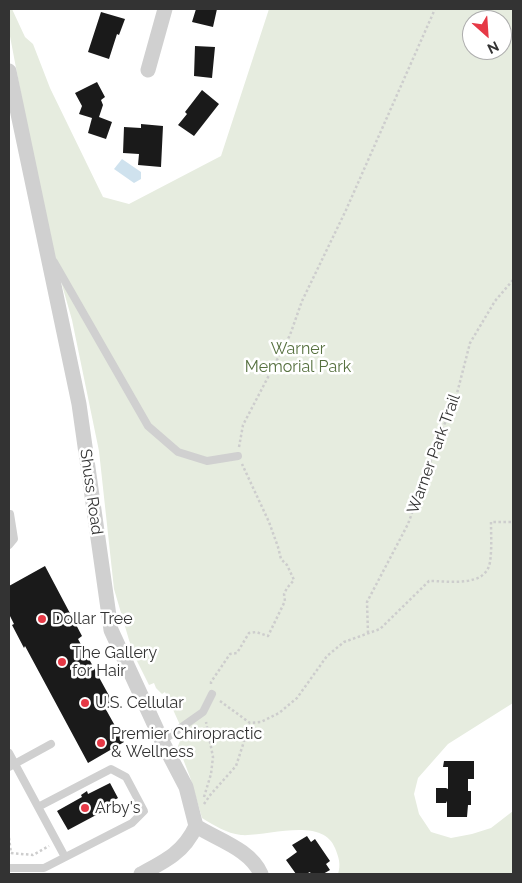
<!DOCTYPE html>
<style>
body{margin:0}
#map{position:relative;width:522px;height:883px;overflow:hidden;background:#fff;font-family:Raleway,sans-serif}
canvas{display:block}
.frame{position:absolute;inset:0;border:10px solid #333;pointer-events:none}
.north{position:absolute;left:462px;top:10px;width:50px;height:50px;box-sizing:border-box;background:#fff;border:1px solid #adadad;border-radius:50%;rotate:154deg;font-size:14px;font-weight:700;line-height:20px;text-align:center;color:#333}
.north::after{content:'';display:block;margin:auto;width:18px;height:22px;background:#e63946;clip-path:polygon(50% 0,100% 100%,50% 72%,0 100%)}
</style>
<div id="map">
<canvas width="522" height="883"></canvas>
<div class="frame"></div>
<div class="north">N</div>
</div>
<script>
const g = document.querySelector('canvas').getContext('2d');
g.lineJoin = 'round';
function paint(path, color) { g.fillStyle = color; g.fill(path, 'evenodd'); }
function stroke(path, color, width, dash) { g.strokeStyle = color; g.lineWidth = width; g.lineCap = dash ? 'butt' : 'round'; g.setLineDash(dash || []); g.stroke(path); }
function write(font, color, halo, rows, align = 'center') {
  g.font = font + ' Raleway,sans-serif'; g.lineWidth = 5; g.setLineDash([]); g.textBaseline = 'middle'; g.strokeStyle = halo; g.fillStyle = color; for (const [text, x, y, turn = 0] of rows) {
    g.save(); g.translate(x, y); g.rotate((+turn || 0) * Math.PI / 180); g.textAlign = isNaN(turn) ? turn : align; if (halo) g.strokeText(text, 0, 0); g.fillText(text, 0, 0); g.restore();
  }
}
const green = new Path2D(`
 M9,9H12L25,37L33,44L50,88L103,197L129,204L221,156L269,9H513V703L448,744L418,778L414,794L419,814L431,832L451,838L472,834L491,828L513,811V874H338C341,864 339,858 335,848C322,816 267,837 241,835C226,833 215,826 202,818L190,777L178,746L181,738L185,736L165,692L162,694L156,688L154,683L149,685L135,657L129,640L114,589L99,451L72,320L48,236L9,31ZM472,20H502V50H472Z`);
const water = new Path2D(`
 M122,159L141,172V179L134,183L114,169Z`);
const building = new Path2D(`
 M196,9H217L213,27L192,22Z
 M101,12L125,19L119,35L117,34L109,59L88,52Z
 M195,46L215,47L212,78L194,76Z
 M97,82L105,97L101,100L103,105L99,117L112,122L106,139L88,133L92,118L79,114L82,106L75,93Z
 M202,90L219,104L194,136L178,125L187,114L185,112Z
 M141,124L163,126L161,167L138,165L139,154L123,153L124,127L141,128Z
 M45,566L82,636L78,639L112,701L104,706L124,742L88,763L25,646L24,648L12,625L14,624L9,614V586Z
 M444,761H474V779H468V791H471V805H468L467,817H447V801L446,803H436V788H446L448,789V767H443Z
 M110,783L118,798L111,802L113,806L68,830L57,811L82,797L81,795L87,791L88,794Z
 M307,836L311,842L315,839L330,861L326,864L330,870L323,874H311L310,872L306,874H296L286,860L297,852L292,845Z`);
const path = new Path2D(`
 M239,447L243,425L290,335L302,301L346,210L435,9
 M368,633L367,602L408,524L443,427L454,405L470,343L495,301L513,280
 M211,684V682L230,654L237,653L249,633L256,632L268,636L285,601L284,594L287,588L294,580L287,565L281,559L278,547L269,522L242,464
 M220,701L250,723L261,722L279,713L297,698L327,656L344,642L380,629L429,581C448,581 486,588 490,562C492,549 491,535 491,522H513
 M204,797L211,774L213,757L206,722
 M204,804L211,794L236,766L250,723
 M9,838L11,853
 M11,853L33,855L49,846`);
const lane = new Path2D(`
 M54,262L148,426L178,452L207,461L238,456
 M9,545L14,539L10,514
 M162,741L203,712L212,694
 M9,753L65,857
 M9,767L51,744
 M9,868H44L132,823L144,811L126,777L111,769L38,807`);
const street = new Path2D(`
 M148,70L165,9
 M9,71L79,404L111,630L162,741L186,787L196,826C184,852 166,861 141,874
 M196,826C218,840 250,849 261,874`);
const markers = [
 [42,619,5,"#e63946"],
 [62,662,5,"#e63946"],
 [85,703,5,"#e63946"],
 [101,743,5,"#e63946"],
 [85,808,5,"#e63946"]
];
const parkNames = [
 ["Warner",298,349],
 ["Memorial Park",298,367]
];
const streetNames = [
 ["Warner Park Trail",434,454,-70],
 ["Shuss Road",91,492,82]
];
const poiNames = [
 ["Dollar Tree",52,619],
 ["The Gallery",72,653],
 ["for Hair",72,671],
 ["U.S. Cellular",95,703],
 ["Premier Chiropractic",111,734],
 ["& Wellness",111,752],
 ["Arby's",95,808]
];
paint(green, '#e6ecdf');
paint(water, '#cfe2ee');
paint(building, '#1a1a1a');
stroke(path, '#cdcdcd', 2.5, [2.5, 2.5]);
stroke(lane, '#d0d0d0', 8);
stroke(street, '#d0d0d0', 15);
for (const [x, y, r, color] of markers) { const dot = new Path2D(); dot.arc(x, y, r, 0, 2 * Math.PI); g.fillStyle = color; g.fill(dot); stroke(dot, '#fff', 2); }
write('16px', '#56703f', '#fff', parkNames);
write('16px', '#333', '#fff', streetNames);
write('16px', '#333', '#fff', poiNames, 'left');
</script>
